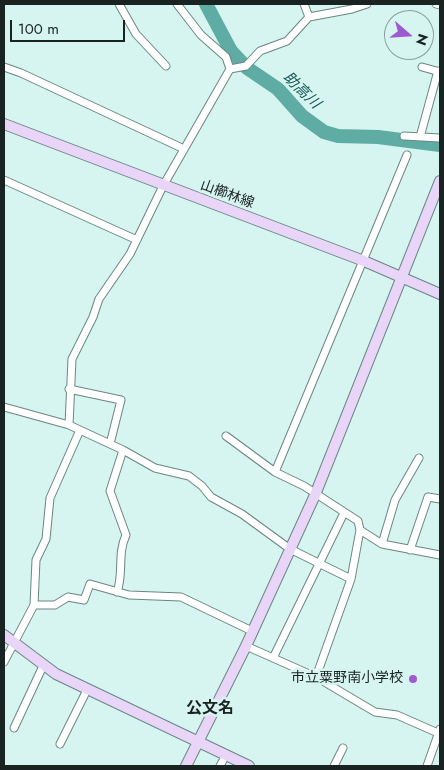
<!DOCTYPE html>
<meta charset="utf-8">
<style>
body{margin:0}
#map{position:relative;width:444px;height:770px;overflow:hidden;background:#d6f4f0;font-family:Jost,sans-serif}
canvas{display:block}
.frame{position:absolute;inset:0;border:5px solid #192322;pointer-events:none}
.north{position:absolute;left:384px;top:10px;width:50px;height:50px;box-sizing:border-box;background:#d6f4f0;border:1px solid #8aa09e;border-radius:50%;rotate:109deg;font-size:14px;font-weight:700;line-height:20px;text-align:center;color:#192322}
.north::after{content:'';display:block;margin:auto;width:18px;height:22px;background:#9e5bd0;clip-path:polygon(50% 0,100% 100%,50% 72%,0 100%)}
.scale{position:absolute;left:10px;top:20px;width:115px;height:22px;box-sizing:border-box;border:2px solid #192322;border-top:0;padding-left:6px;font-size:15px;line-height:18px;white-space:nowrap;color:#192322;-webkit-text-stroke:4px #d6f4f0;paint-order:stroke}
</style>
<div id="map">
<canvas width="444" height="770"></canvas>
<div class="frame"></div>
<div class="north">N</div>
<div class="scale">100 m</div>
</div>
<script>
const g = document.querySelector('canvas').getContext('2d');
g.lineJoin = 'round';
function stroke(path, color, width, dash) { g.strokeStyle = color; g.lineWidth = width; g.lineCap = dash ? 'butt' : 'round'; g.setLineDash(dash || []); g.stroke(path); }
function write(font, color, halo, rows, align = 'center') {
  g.font = font + ' Jost,"Noto Sans JP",sans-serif'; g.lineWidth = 5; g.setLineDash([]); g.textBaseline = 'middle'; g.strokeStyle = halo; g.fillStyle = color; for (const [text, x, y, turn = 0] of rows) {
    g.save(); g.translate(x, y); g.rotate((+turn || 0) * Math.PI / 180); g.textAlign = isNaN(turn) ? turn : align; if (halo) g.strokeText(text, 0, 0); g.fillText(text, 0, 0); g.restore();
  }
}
const river = new Path2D(`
 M206,4L231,51L247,68L278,89L302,116L324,132L338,136L378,137L440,145`);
const street = new Path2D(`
 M119,4L136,34L166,66
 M177,4L201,35L226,57L230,69
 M304,4L309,17
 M436,4L440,5
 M4,67L21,73L184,149
 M422,67L440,72
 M404,136L440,138
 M420,137L438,71
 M4,180L137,240
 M69,389L121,400L110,444
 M4,407L69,425L123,450L155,468L189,476L202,486L211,497L242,514L290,549L351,579
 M69,425L72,359L93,317L99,299L130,254L163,186L230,69L246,66L260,51L287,41L309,17L352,9L367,4
 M226,436L275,472L304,486L358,521L360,530L351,579L316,677
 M275,472L407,155
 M360,530L382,544L440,555
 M382,544L395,500L419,458
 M410,550L428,497L440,499
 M117,592C124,573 117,554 126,535L110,491L123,450
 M34,605H55L68,597L84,600L90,584L129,595L181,597L252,631
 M246,646L316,677L375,712L397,715L438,733
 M273,658L344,513
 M4,662L34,605L36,560L46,539L50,498L80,430
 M14,728L43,666
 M60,744L87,690
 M220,766L226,755
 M334,766L343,748
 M427,766L440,729`);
const secondary = new Path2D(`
 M4,124L364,261L440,294
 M4,635L56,674L249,766
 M186,766L246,646L315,495L440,181`);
const markers = [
 [413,679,5,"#9e5bd0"]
];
const streetNames = [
 ["山櫛林線",227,195,20]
];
const poiNames = [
 ["市立粟野南小学校",403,679]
];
const waterNames = [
 ["助高川",301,91,44]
];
const quarterNames = [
 ["公文名",210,709]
];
stroke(river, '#5faca4', 14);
stroke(street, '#6b8682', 9);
stroke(secondary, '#6b8682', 12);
stroke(street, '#fff', 7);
stroke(secondary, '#e8d5f8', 10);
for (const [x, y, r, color] of markers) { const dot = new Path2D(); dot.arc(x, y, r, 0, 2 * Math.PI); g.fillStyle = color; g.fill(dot); stroke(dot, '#d6f4f0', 2); }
write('14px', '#192322', '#d6f4f0', streetNames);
write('14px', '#192322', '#d6f4f0', poiNames, 'right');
write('italic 15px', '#175953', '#d6f4f0', waterNames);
write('bold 16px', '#192322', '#d6f4f0', quarterNames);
</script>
